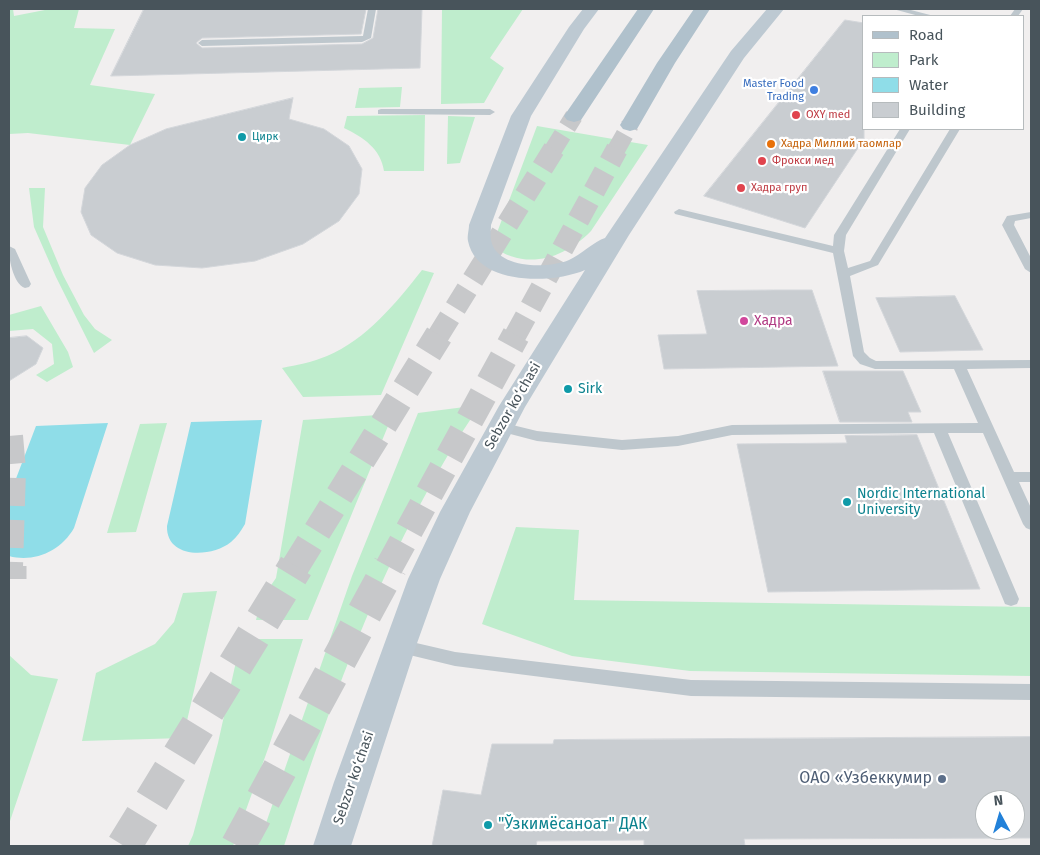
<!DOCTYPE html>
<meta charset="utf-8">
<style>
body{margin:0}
#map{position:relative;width:1040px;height:855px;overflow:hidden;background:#f1efef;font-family:"Fira Sans",sans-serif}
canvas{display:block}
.frame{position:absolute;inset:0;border:10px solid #48545b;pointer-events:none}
.legend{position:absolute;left:862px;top:15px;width:162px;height:115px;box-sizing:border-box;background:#fff;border:1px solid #b6bbbd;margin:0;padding:6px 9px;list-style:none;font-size:15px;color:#48545b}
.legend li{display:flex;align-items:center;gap:10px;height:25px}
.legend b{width:25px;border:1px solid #b6bbbd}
.north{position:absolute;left:975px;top:790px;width:50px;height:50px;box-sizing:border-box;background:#fff;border:1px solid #b6bbbd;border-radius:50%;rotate:354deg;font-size:14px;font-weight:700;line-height:20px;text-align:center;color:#48545b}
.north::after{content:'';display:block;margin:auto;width:18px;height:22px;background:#2281d9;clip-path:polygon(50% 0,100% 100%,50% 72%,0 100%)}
</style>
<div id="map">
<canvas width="1040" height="855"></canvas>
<div class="frame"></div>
<ul class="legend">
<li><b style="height:6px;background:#b0c1cc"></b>Road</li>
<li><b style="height:14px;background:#bfedcd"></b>Park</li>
<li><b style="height:14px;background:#8fdde8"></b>Water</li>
<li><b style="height:14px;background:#c9cdd1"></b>Building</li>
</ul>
<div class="north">N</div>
</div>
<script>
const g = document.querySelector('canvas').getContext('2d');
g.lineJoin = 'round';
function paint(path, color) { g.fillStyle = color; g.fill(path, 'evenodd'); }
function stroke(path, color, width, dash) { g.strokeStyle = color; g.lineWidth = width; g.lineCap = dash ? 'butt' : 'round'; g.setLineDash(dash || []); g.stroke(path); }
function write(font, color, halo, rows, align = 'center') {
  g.font = font + ' "Fira Sans",sans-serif'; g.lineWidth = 4.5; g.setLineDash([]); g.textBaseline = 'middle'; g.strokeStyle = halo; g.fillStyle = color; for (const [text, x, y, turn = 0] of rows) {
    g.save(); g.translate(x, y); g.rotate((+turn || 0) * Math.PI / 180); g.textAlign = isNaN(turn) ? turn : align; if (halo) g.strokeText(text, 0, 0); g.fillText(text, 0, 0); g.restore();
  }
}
const green = new Path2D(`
 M9,9H13L14,16L50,9H79L74,28L115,29L90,85L155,94L130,145L28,133L9,134Z
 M442,9H523L490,58L504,68L484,103L441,104Z
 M402,87L400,107L355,108L359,88Z
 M425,115L424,171H384C381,149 363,137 344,128L347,116Z
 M448,116L475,117L460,163L447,164Z
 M537,126L648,145L591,231C564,259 525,271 492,246Z
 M29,188H45L43,227L63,275L84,315L95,329L112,340L94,353L56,277L34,227Z
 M422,270L434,273L381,395L303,397L282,368C297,365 313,362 327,356C366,340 397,302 422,270Z
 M41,306L68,352L73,367L47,382L36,375L54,364L52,344L33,329L9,331V315Z
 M480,405C389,538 333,694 284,846H258L352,576L418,413Z
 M393,414L308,620H256L261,600L276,578L303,420Z
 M167,423L136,532L107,533L140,424Z
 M516,527L579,530L574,600L1031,607V676L690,671L572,656L482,624Z
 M217,591L183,738L82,741L96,673L155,644L174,622L183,593Z
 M241,639H303L269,746L233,846H188L193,835L218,743Z
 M9,655L31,675L58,679L9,824Z`);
const water = new Path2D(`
 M262,420L245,524C241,531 237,537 231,542C211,558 166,559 167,526L191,422Z
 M108,423L74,528C61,551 34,563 9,556V497L36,426Z`);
const building = new Path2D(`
 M144,9H366L361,34L202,38L196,43L202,48L362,44L373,38L378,9H422L420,68L111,76Z
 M845,20L864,23V139L805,228L704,196Z
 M293,98L289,119L324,129L349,146L362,169L359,194L339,221L303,244L255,261L202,268L155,265L117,253L91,235L81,212L85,188L102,165L130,145L166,129Z
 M774,290H812L838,366L664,369L658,335L707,334L697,291Z
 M955,296L983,350L900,352L876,298Z
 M27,336L43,348L36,364L9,381V338Z
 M823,371H903L921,412H908L912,422H840Z
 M917,435L980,589L768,592L737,444L847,443L845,436Z
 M1031,737V838L744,839L745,846H644V840L537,841L536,846H432L443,790L481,795L492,744H553L554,740ZM985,800H1015V830H985Z`);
const primaryTunnelFar3 = new Path2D(`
 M553,150L574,116
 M616,150L630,125`);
const primaryTunnelFar2 = new Path2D(`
 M438,336L554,149
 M515,336L617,149`);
const primaryTunnelFar1 = new Path2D(`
 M9,436L12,470L9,567
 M295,567L439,335
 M389,567L516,335`);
const primaryTunnel = new Path2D(`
 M9,579V566
 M124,846L296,566
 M238,846L390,566`);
const lane = new Path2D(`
 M368,9H376L371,38L362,42L202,46L198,43L202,40L363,36Z
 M893,9H907L934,16H919Z
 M1015,9H1023L1018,16H1010Z
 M381,109H490L495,112L490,115L378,114V110Z
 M900,129H910L846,235L844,251L848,268L870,261L950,129H960L878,265L850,276L864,352L870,358L876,361L1031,360V368L967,369L1014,472H1031V482H1019L1031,508V530L1026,528L1023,524L983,433H948L1019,599L1017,604L1011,606L1005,604L1003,599L934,433L732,435L678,446L622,450L537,441L495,430L493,427L495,424L500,422L537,431L622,440L678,436L732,425L978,423L954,369H875L860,364L853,356L833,253L675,214L674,212L679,209L833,246L834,235Z
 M1031,212V218L1015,221L1014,225L1031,258V273L1025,269L1002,225L1007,216Z
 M9,246L15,249L31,284L29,287L25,288C13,284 8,256 9,246Z
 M399,639L455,652L691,680L1031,684V700L691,696L455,666L393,651L391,646L393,641Z`);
const secondary = new Path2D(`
 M583,9H599L584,29L531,116L491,225C491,230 490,236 491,240C496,269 548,269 569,260C580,255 595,241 605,238L731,51L767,9H784L744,58L629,235L525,407L470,512L440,579L416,646L351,846H313L334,782L408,579L440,512L499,406L585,270C553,284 477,286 468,241C467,236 469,230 469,225L511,116L569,27Z`);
const primary = new Path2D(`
 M638,9H654L581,120L574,122L567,120L564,116Z
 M694,9H710L675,63L637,129L630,131L623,129L620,125L657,63Z`);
const markers = [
 [814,90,5,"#3f7fe0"],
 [796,115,5,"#e0444e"],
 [242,137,5,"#0f9aa8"],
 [771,144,5,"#e8710a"],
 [762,161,5,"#e0444e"],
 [741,188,5,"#e0444e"],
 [744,321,5,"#d1479c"],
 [568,389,5,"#0f9aa8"],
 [847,502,5,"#0f9aa8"],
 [942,779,5,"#5c6f8a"],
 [488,825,5,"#0f9aa8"]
];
const farShopnames = [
 ["Master Food",804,84],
 ["Trading",804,97]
];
const farHealthnames = [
 ["OXY med",806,115],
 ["Фрокси мед",772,161],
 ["Хадра груп",751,188]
];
const farCulturenames = [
 ["Цирк",252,137]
];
const farFoodnames = [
 ["Хадра Миллий таомлар",781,144]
];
const hotelNames = [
 ["Хадра",754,321]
];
const cultureNames = [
 ["Sirk",578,389],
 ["Nordic International",857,494],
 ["University",857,510]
];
const streetNames = [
 ["Sebzor ko‘chasi",513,406,-60],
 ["Sebzor ko‘chasi",354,778,-71]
];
const nearServicenames = [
 ["ОАО «Узбеккумир",932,779]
];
const nearCulturenames = [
 ["\"Ўзкимёсаноат\" ДАК",498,825]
];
paint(green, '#bfedcd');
paint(water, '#8fdde8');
paint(building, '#c9cdd1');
stroke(building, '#d3d6da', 1);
stroke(primaryTunnelFar3, '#c7c8ca', 18, [18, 9]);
stroke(primaryTunnelFar2, '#c7c8ca', 22, [22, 11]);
stroke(primaryTunnelFar1, '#c7c8ca', 28, [28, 14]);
stroke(primaryTunnel, '#c7c8ca', 35, [35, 18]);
paint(lane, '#bec7cd');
paint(secondary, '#bdc9d2');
paint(primary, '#b0c1cc');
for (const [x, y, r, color] of markers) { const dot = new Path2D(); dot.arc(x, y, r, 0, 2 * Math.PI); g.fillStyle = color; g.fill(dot); stroke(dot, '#fff', 2); }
write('11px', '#366cbe', '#fff', farShopnames, 'right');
write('11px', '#be3a42', '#fff', farHealthnames, 'left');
write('11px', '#0d838f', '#fff', farCulturenames, 'left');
write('11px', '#c56008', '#fff', farFoodnames, 'left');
write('14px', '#b23c85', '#fff', hotelNames, 'left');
write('14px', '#0d838f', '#fff', cultureNames, 'left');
write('14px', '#48545b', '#fff', streetNames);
write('16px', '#4e5e75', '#fff', nearServicenames, 'right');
write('16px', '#0d838f', '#fff', nearCulturenames, 'left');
</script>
